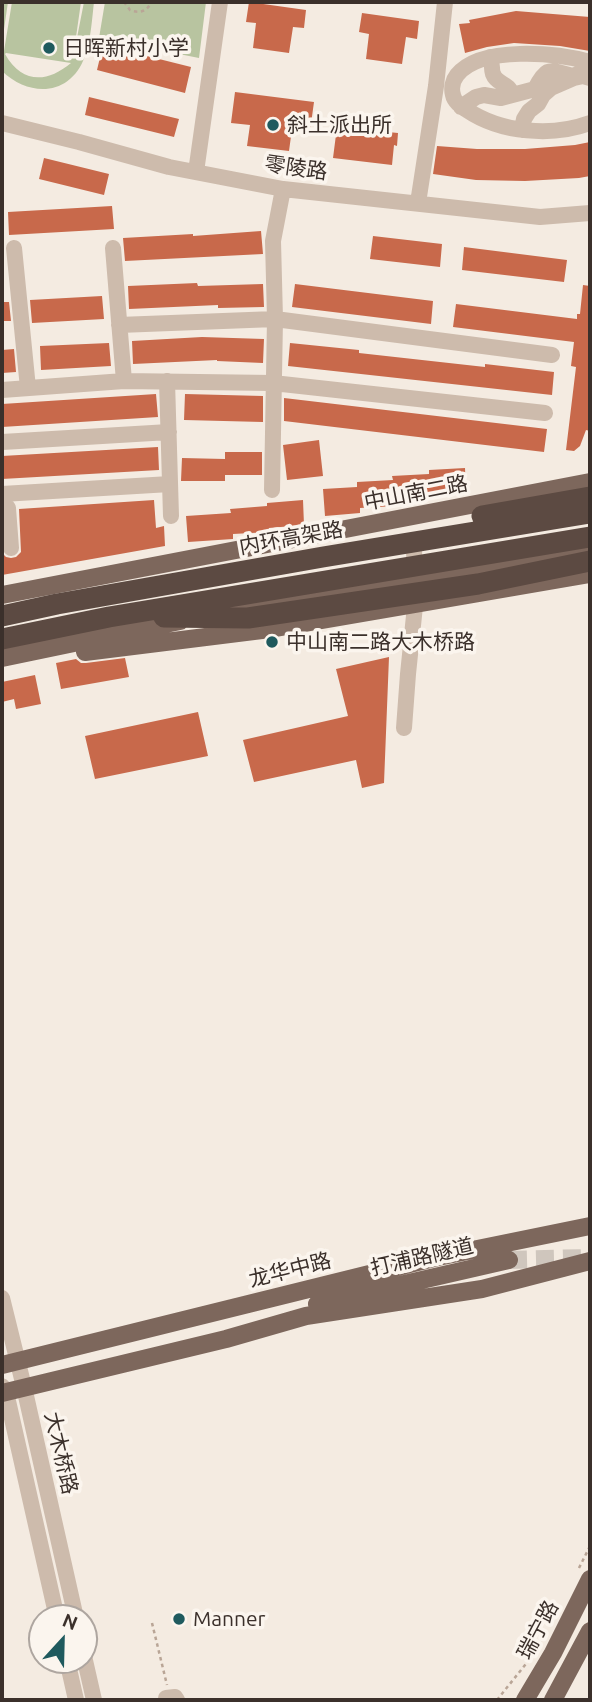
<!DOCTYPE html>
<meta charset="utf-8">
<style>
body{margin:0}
#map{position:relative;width:592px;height:1702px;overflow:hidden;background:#f4ebe1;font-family:Ubuntu,sans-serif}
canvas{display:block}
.frame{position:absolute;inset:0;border:4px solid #3b302b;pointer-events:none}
.north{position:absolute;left:28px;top:1604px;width:70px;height:70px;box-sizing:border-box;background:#fbf5ee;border:2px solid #aea6a0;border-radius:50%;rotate:22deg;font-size:19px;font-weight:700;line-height:28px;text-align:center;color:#3b302b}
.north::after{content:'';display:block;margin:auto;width:24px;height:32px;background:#1f5a5e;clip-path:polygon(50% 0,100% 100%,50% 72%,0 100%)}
</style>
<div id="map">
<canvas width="592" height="1702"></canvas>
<div class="frame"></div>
<div class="north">N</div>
</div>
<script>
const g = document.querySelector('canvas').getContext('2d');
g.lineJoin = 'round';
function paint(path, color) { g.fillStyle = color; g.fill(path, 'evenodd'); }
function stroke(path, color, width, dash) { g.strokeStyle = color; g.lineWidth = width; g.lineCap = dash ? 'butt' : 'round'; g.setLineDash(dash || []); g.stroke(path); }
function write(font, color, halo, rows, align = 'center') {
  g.font = font + ' Ubuntu,"Noto Sans SC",sans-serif'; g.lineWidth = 7; g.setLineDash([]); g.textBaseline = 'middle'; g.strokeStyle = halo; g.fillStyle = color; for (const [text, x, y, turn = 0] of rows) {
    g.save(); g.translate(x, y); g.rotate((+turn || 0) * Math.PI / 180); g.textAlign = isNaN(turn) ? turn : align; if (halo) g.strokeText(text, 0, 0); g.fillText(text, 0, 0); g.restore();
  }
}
const green = new Path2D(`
 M2,2H8L2,43L4,51L12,2H81L73,58L84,2H94C92,19 91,39 85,56C71,96 30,98 2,71ZM5,54L6,53L71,63C47,83 22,84 5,54Z
 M105,2H206L199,58L99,38Z`);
const building = new Path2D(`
 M249,2L306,10L304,28L293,27L289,53L253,48L256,23L246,22Z
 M516,11L590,17V51L560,46L514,43L487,47L465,53L459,24L470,23L469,20Z
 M362,13L419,21L417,39L406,37L402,64L366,59L369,34L359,32Z
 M103,45L191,67L185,93L97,70Z
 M235,92L314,102L310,131L292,129L289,151L247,146L250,125L231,123Z
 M89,97L179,119L174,137L85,115Z
 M337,127L398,133L397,146L394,145L392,165L333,158Z
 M590,142V176L579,178L525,181L476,180L433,174L437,146L477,149H525L575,145Z
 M44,158L109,174L104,195L39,179Z
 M112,206L114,229L9,235L8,212Z
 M261,231L263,254L125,261L123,238L193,234V236Z
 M373,236L442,244L440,267L370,259Z
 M464,247L567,260L564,282L462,270Z
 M197,283L198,286L263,284L264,307L218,308V305L129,309L128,286Z
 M295,284L433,301L431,324L292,307Z
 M583,285L590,286V431L586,430L580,446L574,451L566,450L576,367L571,366L574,342L453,327L456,304L577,319V314H580Z
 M102,296L104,319L32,323L30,300Z
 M2,302H9L11,321H2Z
 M202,337L264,339L263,363L217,361V360L133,364L132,341Z
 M109,343L111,366L41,370L40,346Z
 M290,343L359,350V353L485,367V364L554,372L552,395L288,366Z
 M14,349L16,372L2,373V350Z
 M156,394L158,417L2,427V404Z
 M185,394L263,396V422L184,420Z
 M284,398L547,429L544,452L284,421Z
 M319,440L323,476L287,480L283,445Z
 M158,447L159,470L2,479V456Z
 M225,452H262V475H225V481H181L182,458L225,459Z
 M465,468L466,492L431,495V499L395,501V506L360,508V513L325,516L323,489L357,487V482L393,480L392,476L429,474V470Z
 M154,500L156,528L164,526L165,546L2,575V553L6,557L11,558L16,557L21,552L19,509Z
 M303,500L304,525L269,528V532L233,534V539L188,542L186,516L231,513L230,509L267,506V503Z
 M389,657L384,783L362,788L356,760L254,782L243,740L348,716L336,669Z
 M125,658L129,677L61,689L56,663L76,659L81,663H86Z
 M35,675L41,704L16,709L14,699L2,702V682Z
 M198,712L208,756L95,779L85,736Z`);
const majorTunnel = new Path2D(`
 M509,1260L586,1258`);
const path = new Path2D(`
 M124,2L130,10C139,14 148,11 151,2
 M579,1568L590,1546
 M152,1623L167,1685
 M497,1700L533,1655L543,1636`);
const minor = new Path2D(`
 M490,57C493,64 491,68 493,74C497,85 509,82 512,95
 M590,62C557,53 481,45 457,75C453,80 451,88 453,95C454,101 461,107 467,110C501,133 552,137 590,123
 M535,89C548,64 550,71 573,76L578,74L580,75
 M461,107L476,97L484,95L501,98L535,89L551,88L574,78L583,76L590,78
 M2,123L79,142L169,167L283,189L540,217L590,213
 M522,130L524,119L529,111L538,104L543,95L551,88
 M196,172L220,2
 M418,203L436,86L445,2
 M14,248L28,388
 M113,248L124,381
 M119,325L275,319L552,355
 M167,381L171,516
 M2,390L124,381L273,383L545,413
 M2,442L169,432
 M272,490L275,319L273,241L283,189
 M2,494L170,484
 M2,500L8,508L11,548
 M404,728L408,674L415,606L414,546
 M2,1298L24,1387L76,1618
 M2,1386L6,1392L57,1618
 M84,1656L94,1700
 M67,1660L76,1700
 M166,1698L175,1697L177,1700`);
const major = new Path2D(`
 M2,595L590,482
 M221,612L261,604L528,560L590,552
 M85,652L270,629L590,574
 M2,658L180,621
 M317,1304L509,1260
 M2,1365L438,1257L590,1226
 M2,1393L226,1339L306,1316L482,1289L590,1261
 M525,1700L553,1653L590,1579
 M553,1700L590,1631`);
const highwayBridge = new Path2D(`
 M482,516L590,497
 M2,616L57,604L323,557L590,513
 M164,617L248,618L478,584L590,561
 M2,639L109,617L590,537`);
const markers = [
 [49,48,7,"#1f5a5e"],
 [273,125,7,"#1f5a5e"],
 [272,642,7,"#1f5a5e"],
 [179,1619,7,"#1f5a5e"]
];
const poiNames = [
 ["日晖新村小学",63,48],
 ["斜土派出所",287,125],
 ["中山南二路大木桥路",286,642],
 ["Manner",193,1619]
];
const streetNames = [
 ["零陵路",296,168,8],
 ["中山南二路",416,493,-11],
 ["内环高架路",291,538,-10],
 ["打浦路隧道",422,1257,-13],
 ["龙华中路",290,1270,-14],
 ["大木桥路",61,1453,77],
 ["瑞宁路",538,1630,-62]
];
paint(green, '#b8c4a0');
paint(building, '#c8694b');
stroke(majorTunnel, '#cfc6bd', 18, [18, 9]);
stroke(path, '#b9a596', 2.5, [3.5, 3.5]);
stroke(minor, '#cdbbac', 16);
stroke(major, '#7d675c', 18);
stroke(highwayBridge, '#5c4a42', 21);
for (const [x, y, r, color] of markers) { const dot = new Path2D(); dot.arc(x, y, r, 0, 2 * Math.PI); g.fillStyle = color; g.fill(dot); stroke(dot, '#fbf5ee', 2.5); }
write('21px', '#3b302b', '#fbf5ee', poiNames, 'left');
write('21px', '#3b302b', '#fbf5ee', streetNames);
</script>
